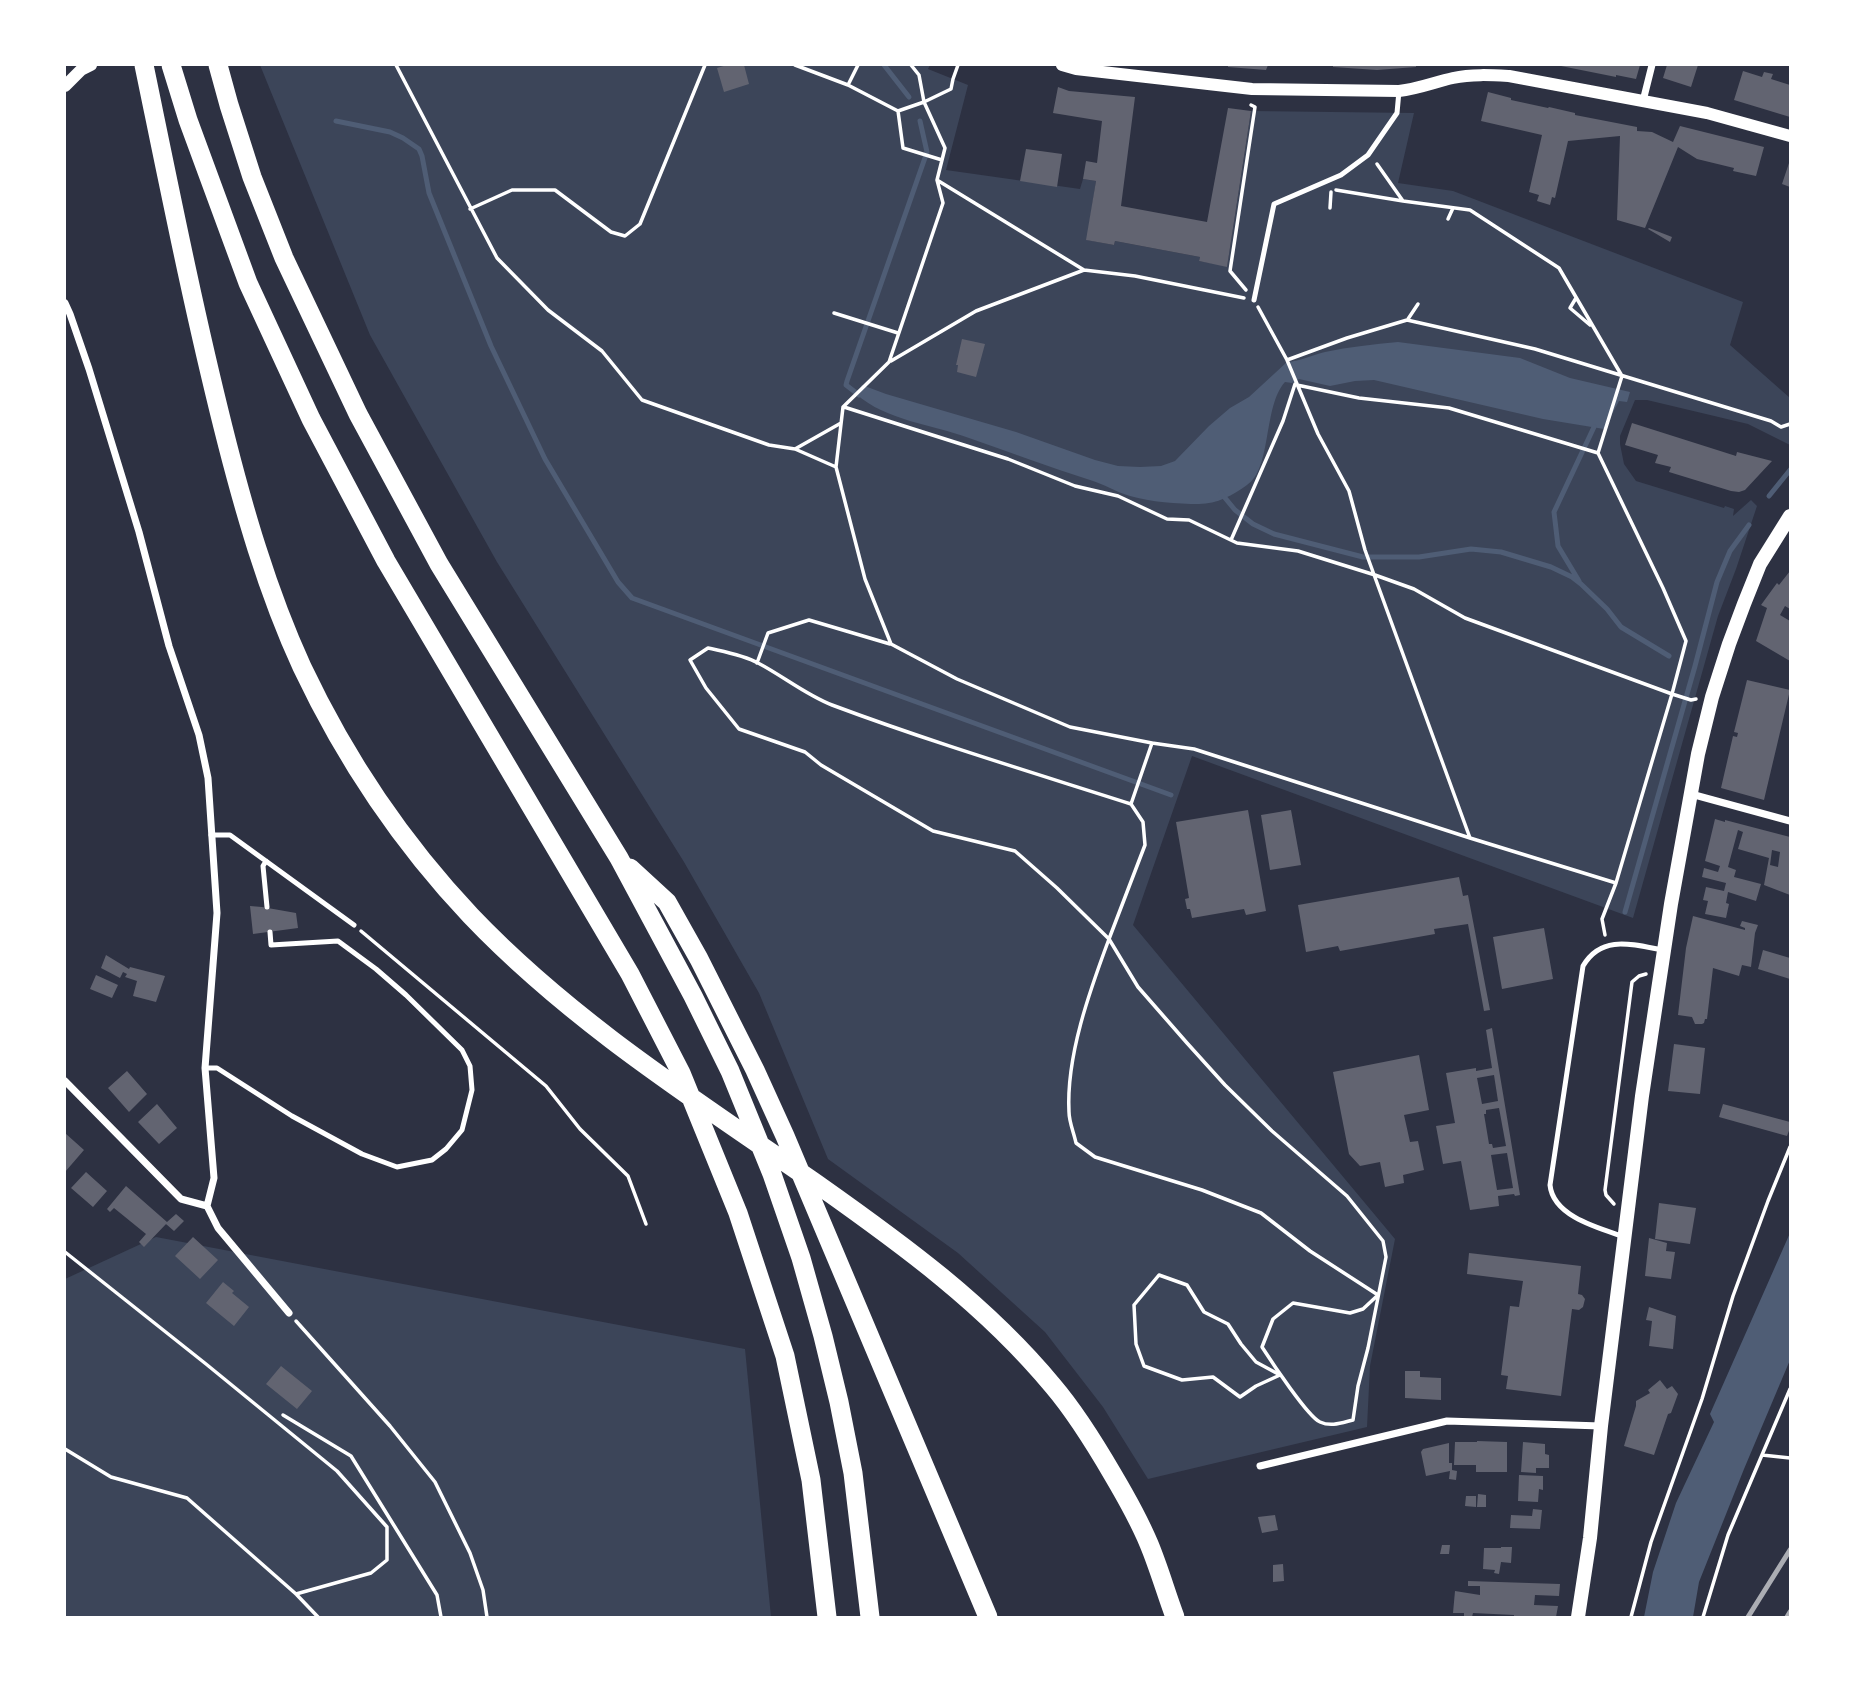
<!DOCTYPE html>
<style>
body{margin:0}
#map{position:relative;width:1855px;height:1682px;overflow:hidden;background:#2d3142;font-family:Karla,sans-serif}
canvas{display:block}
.frame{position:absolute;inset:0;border:66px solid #fff;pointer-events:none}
</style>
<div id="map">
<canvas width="1855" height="1682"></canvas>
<div class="frame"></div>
</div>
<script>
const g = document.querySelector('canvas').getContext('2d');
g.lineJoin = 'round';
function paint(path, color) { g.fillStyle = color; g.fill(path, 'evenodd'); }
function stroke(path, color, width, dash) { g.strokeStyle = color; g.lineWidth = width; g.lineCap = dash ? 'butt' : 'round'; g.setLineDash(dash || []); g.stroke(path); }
const green = new Path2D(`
 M260,65H930L928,69L968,85L946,170L1080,189L1083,179L1096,181L1087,240L1114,245L1115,241L1200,257L1199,261L1227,266L1251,111L1414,113L1398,183L1453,191L1743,302L1730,345L1790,398V445L1748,424L1647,400H1635L1620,436V444L1624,464L1636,481L1724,508L1725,506L1734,509L1733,516L1751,500L1757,506L1736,569L1718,616L1633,918L1192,756L1133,925L1395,1239L1370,1366L1367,1427L1148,1479L1103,1407L1045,1332L958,1253L828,1159L759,993L684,862L497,562L370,335Z
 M156,1237L745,1349L771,1617H65V1279Z`);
const water = new Path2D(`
 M1398,342L1520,358L1570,378L1630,392L1627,402L1619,401L1604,429L1543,419L1374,380L1355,381L1330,386L1299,379L1292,383L1285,382C1263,406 1272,469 1247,485C1233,495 1217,504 1199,504C1177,504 1151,502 1130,496C1116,492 1104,484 1090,480C1049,467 1010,452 969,438C931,424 887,421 856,394L862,385L886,394L1016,432L1095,460L1118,466L1140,467L1161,466L1175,461L1209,426L1230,408L1249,397L1287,362C1301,361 1312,355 1325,352C1349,347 1374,344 1398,342Z
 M1790,1233V1360L1744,1469L1699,1582L1693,1617H1644L1653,1572L1676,1503L1714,1422L1710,1414Z`);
const stream = new Path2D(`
 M884,65L909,97
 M336,121L390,132L403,138L419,149L422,156L429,193L491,346L545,459L618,582L632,598L1171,795
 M859,395L846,385L847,381L927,152L920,121
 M1221,493L1235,510L1253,524L1274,534L1363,557H1419L1471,549L1501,552L1551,567L1572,577L1581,584L1607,609L1621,627L1669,656
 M1769,496L1790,470
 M1579,581L1558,546L1554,512L1594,427
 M1625,912L1695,666L1717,582L1730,551L1749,525`);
const building = new Path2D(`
 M727,65H744L749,84L724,92L717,68Z
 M1228,65H1268L1266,70L1228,67Z
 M1333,65H1416V67L1377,70L1333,67Z
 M1561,65H1640L1636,79L1616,75V77L1561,66Z
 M1667,65H1698L1691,87L1663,78Z
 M1743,71L1762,77L1764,72L1773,74L1771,79L1790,85V117L1734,100Z
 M1058,87L1069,91L1135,97L1121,206L1207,222L1228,108L1251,111L1227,267L1199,261L1200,257L1115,241L1114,245L1086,240L1096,181L1083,179L1086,161L1097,163L1102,121L1053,113Z
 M1488,92L1511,98V100L1548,108L1549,107L1575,113V115L1637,127V131L1652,132L1673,142L1680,126L1764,147L1756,176L1733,171L1734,168L1697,159L1678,147L1645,228L1617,220L1620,136L1568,141L1555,198L1552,197L1550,205L1537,201L1539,195L1529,192L1542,135L1481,121Z
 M1026,149L1062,154L1057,187L1020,181Z
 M1790,160V187L1782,184Z
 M1649,228L1672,237L1670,242L1648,229Z
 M962,339L985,344L976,377L957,372L958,365H956Z
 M1632,423L1736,456L1737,452L1772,461L1745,490L1739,492L1731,491L1669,472L1671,467L1655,463L1658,455L1625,445Z
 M1790,571V609L1785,606L1780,615L1790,621V661L1756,641L1767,608L1761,605L1777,583L1779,585Z
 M1747,680L1790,690L1764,800L1721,788L1733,736L1737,737L1738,733L1734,732Z
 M1248,810L1266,911L1246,915L1244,909L1192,918L1190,909H1187L1185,899L1189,898L1176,822Z
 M1291,810L1301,865L1270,870L1261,815Z
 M1715,819L1725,822V820L1790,837V895L1764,885L1769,858L1738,849L1743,832L1738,830L1728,867L1736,870L1734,877L1761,884L1756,901L1728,892L1726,903L1729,904L1726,918L1705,914L1708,901L1703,900L1706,887L1724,891L1726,883L1702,877L1704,868L1718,872L1720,866L1705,861ZM1772,850L1780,852L1778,867L1770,865Z
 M1459,877L1463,896L1468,895L1490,1010L1484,1011L1468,924L1434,929L1435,934L1340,951L1338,946L1306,952L1298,905Z
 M250,906L262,907L296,913L298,928L253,934Z
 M1693,916L1745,930V928L1740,926L1742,921L1758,925L1755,933L1751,967L1742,965L1739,976L1713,968L1707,1019H1705L1704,1023L1702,1024H1695L1692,1017L1678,1015L1686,948Z
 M1544,928L1553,979L1502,989L1493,937Z
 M1763,950L1790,958V979L1758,969Z
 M106,955L129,969L130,967L165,976L156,1002L133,996L137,981L125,977L127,974L123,972L120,978L101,968Z
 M96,975L118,985L112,998L90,989Z
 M1492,1028L1520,1195L1515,1196L1514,1194L1498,1196L1499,1206L1470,1210L1461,1161L1443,1164L1436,1126L1455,1123L1446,1073L1476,1068V1071L1492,1068L1486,1030ZM1494,1075L1498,1101L1482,1104L1477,1078ZM1499,1108L1506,1146L1493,1148L1492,1144H1489L1484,1114H1486V1110ZM1507,1153L1513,1188L1497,1190L1491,1155Z
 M1674,1044L1705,1048L1700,1094L1668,1091Z
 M1419,1055L1429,1110L1404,1115L1410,1142L1418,1141L1424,1170L1403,1175L1404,1183L1385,1187L1380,1162L1360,1166L1349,1154L1333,1072Z
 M127,1071L147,1094L129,1112L108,1088Z
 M157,1104L177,1128L159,1144L138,1122Z
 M1723,1104L1790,1122V1128L1787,1136L1719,1117Z
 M65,1133L84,1150L65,1172Z
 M86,1172L107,1191L93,1207L71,1188Z
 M126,1186L167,1222L176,1214L184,1221L174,1231L166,1224L167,1223L144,1247L139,1242L146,1234L114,1208L110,1212L107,1209Z
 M1659,1203L1696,1208L1690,1244L1655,1239Z
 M193,1237L218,1260L200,1279L175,1256Z
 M1649,1238L1667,1243L1666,1251L1675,1252L1671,1279L1645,1276Z
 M1469,1253L1581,1266L1578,1294L1582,1295L1585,1299L1583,1307L1579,1310L1572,1309L1561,1396L1506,1389L1508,1376L1501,1375L1510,1306L1519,1307L1523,1281L1467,1274Z
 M223,1282L234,1291L232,1293L249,1307L234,1326L206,1303Z
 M1649,1307L1676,1316L1673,1349L1649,1346L1652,1321L1646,1320Z
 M281,1366L312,1391L297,1409L266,1384Z
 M1405,1371H1420V1377L1441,1378V1400L1405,1398Z
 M1660,1380L1667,1389L1672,1386L1678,1394L1671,1413L1668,1414L1654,1455L1624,1446L1636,1406V1401L1650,1393L1648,1390Z
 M1477,1441L1507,1442V1472H1476V1465H1454L1455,1442H1477Z
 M1523,1442L1545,1444V1454L1549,1455V1468H1536V1473L1521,1472Z
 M1449,1443V1463H1452V1470L1457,1471L1456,1480L1449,1479L1450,1471L1426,1476L1421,1452L1423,1449Z
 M1519,1475L1543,1476V1490L1539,1489L1538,1502L1518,1501Z
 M1478,1494L1486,1495V1507H1477Z
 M1466,1496H1476V1507L1465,1506Z
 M1533,1509L1542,1510L1540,1529L1510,1528L1511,1515L1532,1516Z
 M1275,1515L1278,1530L1262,1533L1258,1517Z
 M1442,1545H1450L1449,1554H1440Z
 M1501,1547H1512L1511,1563L1501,1562L1499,1574L1494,1573L1495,1570L1483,1569L1484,1548H1501Z
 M1283,1564L1284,1581L1273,1582V1565Z
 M1468,1581L1560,1584L1559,1596L1535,1595L1534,1605L1558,1606L1556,1617H1514V1615L1473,1613L1472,1617H1464V1613H1453L1455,1591L1480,1595V1586H1468Z`);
const path = new Path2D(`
 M396,65L497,258L548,310L602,351L642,400L769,445L795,449L836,467
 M795,65L848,85L898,111L924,102L951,89L953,79L958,65
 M911,65L919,75L924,102L945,148L937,180L943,203L889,362L843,407L836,467L865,579L891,644L957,679L1070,727L1152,743L1194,749L1470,838L1616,883
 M848,85L858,65
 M898,111L903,148L942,160
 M1377,164L1403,201L1470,210L1559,268L1622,376L1598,453L1663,588L1686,641L1672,694L1616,883L1602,919L1605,935
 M937,180L1084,270
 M1336,190L1403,201
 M1330,208L1331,192
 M470,209L512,190H555L611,232L625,236L640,224L705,65
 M1448,219L1453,208
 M1246,290L1230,271L1255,107L1251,105
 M1576,298L1570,308L1590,325
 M1258,307L1287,360L1318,434L1349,491L1365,550L1470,838
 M834,313L898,333
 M1408,319L1418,304
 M1287,360L1347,338L1407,320L1535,349L1771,421L1781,427L1790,424
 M891,361L976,311L1084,270L1135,276L1244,298
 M1297,385L1359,398L1449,408L1598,453
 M844,407L1008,459L1075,486L1118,496L1167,519L1189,520L1237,543L1298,551L1375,575L1414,589L1465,618L1672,694L1691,700L1696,699
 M795,449L841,423
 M1231,540L1283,421L1295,384
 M757,663L768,633L809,620L890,644
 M1131,804L1152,743
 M361,931L546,1086L580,1129L628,1176L646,1224
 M1614,1204L1606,1195L1605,1190L1632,982L1639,976L1646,974
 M65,1252L206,1364L337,1471L387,1527V1560L371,1573L296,1594
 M1159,1275L1187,1285L1204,1312L1228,1324L1241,1344L1256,1362L1280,1375L1256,1386L1240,1397L1213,1377L1182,1380L1144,1366L1136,1344L1134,1305Z
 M1378,1295L1310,1251L1261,1213L1202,1190L1095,1157L1076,1143C1074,1133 1069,1122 1069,1112C1066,1056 1090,990 1109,939L1057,888L1015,851L933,831L821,765L805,752L739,729L706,688L690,660L708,648C725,652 743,655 758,663C783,676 806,695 832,705C931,742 1031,772 1131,804L1143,822L1145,845L1109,939L1138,987L1187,1043L1225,1085L1272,1131L1347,1196L1383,1241L1386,1257L1368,1348L1358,1386L1353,1420C1341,1423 1331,1427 1320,1422C1308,1417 1271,1361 1262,1347L1273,1319L1293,1303L1350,1313L1363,1309L1378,1295
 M296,1321L390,1426L435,1482L470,1553L483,1590L487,1617
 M283,1415L351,1456L437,1595L441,1617
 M65,1449L111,1477L187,1498L296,1594L318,1617
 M1762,1455L1790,1458
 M1631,1617L1651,1542L1702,1399L1733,1296L1768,1201L1790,1147
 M1703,1617L1728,1535L1790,1389`);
const service = new Path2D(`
 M1254,300L1274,204L1341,175L1368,155L1397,113L1399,91
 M211,835H230L354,925
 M266,861L263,866L267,907
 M205,1068H217L292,1116L362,1154L397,1167L432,1160L446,1149L462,1130L472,1090L470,1066L462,1050L406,995L376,969L338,941L271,945L270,932
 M1622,1236C1598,1228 1553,1216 1550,1185L1583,966C1601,935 1631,944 1662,950`);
const minor = new Path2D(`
 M1643,101L1652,65
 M65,303L70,314L89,369L139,532L169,646L199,735L208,778L217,913L205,1068L214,1178L207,1206
 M1691,794L1790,821
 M65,1081L181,1199L207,1206
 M207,1206L218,1228L289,1313
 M1260,1466L1447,1421L1601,1426`);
const tertiary = new Path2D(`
 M1062,65L1076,69L1252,89L1399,91C1418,89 1435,82 1453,78C1472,74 1490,75 1509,76L1707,113L1790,136
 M65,86L81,70L91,65`);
const secondary = new Path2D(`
 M1578,1617L1590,1538L1601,1426L1642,1096L1671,904L1698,754L1712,697L1729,644L1744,604L1760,564L1790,516`);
const motorway = new Path2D(`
 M144,65C169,186 193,307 223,427C243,507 267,591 302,667C345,758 402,843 471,916C572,1022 697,1101 817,1184C902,1244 986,1305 1053,1386C1076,1413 1095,1444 1113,1475C1126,1497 1139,1520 1149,1544C1159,1568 1166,1593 1175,1617
 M171,65L188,120L248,283L311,419L386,561L630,974L681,1073L738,1213L785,1356L811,1480L827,1617
 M218,65L229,105L252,177L284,258L358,414L439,564L619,858L693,996L730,1071L772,1174L801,1258L823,1336L839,1402L853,1473L870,1617
 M630,868L667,902L699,959L755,1070L785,1136L988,1617`);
const rail = new Path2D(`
 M1748,1617L1790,1550
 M1787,1617L1790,1612`);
paint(green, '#3c4559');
paint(water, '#4f5d75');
stroke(stream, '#4f5d75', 5);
paint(building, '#626471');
stroke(path, '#fff', 3.5);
stroke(service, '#fff', 5);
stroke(minor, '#fff', 7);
stroke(tertiary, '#fff', 12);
stroke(secondary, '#fff', 14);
stroke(motorway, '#fff', 19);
stroke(rail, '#abadb3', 5);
</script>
